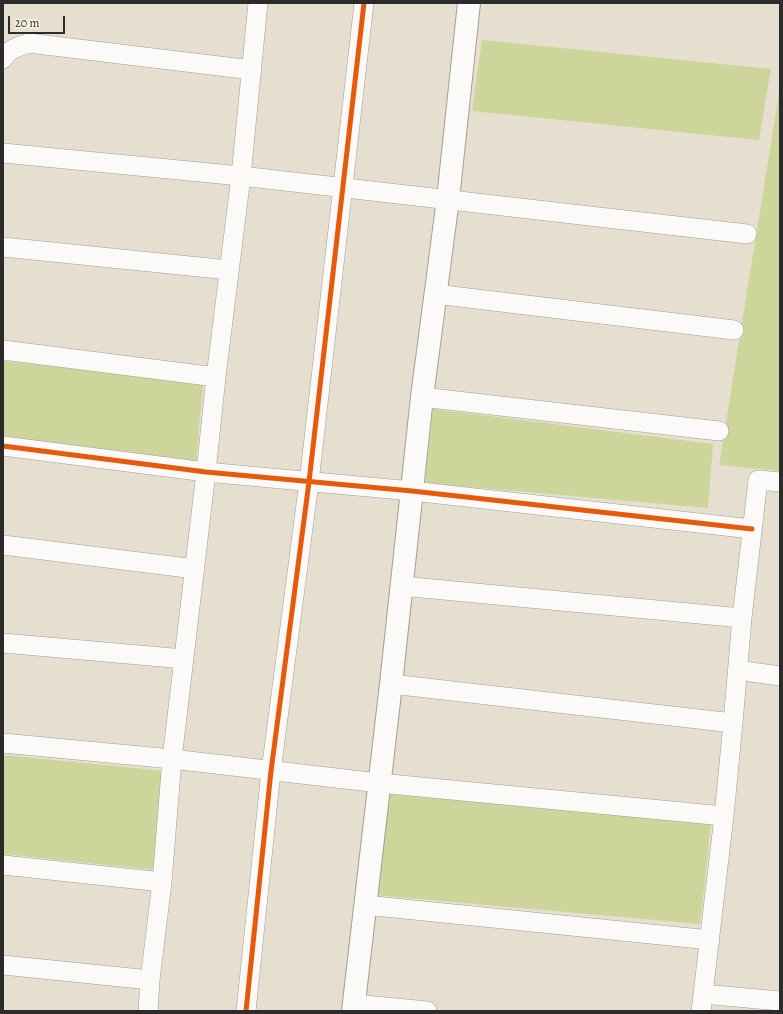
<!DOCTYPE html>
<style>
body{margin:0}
#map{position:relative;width:783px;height:1014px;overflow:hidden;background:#e6dfcf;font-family:Alegreya,serif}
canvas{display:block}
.frame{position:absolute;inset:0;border:4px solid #2b2b2b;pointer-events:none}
.scale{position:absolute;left:8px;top:16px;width:57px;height:18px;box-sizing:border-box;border:2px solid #2b2b2b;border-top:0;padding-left:5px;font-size:12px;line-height:14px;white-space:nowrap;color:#2b2b2b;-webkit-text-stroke:3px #f7f3e8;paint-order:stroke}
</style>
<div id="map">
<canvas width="783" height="1014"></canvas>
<div class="frame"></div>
<div class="scale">20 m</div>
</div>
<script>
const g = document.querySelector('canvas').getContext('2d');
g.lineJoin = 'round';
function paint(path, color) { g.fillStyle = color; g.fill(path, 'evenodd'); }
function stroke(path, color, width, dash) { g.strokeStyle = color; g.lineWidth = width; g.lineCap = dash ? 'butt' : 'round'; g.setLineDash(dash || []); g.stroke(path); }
const green = new Path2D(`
 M482,40L771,69L759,140L472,111Z
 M780,87V471L719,465Z
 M3,361L203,383L196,461L3,439Z
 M433,409L713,444L708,508L425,483Z
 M3,755L164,771L155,870L3,854Z
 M389,794L711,824L700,924L375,895Z`);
const minor = new Path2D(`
 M3,59C8,49 20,46 29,43L252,70
 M3,153L241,176L747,234
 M3,247L229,270
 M435,294L734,330
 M3,350L216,377
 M422,397L719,431
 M3,446L206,472L412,491L752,529
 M3,545L195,569
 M401,586L742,618
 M3,643L184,659
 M737,670L780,676
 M391,684L733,723
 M3,743L172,759L379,783L724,816
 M3,865L162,882
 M365,905L710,940
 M3,965L150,980
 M703,994L780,1001
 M354,1004L427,1011
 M148,1011L150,980L162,882L172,759L206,472L216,377L241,176L258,3
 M246,1011L271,771L309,482L364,3
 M701,1011L724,816L733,723L742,618L758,480L780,482`);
const tertiary = new Path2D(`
 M353,1011L391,684L422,397L448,199L469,3`);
const cycleway = new Path2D(`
 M3,446L206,472L412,491L752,529
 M246,1011L271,771L309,482L364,3`);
paint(green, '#cdd59b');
stroke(minor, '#a29e95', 20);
stroke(tertiary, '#a29e95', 24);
stroke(minor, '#fbfaf8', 19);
stroke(tertiary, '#fbfaf8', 22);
stroke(cycleway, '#e8590c', 5);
</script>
